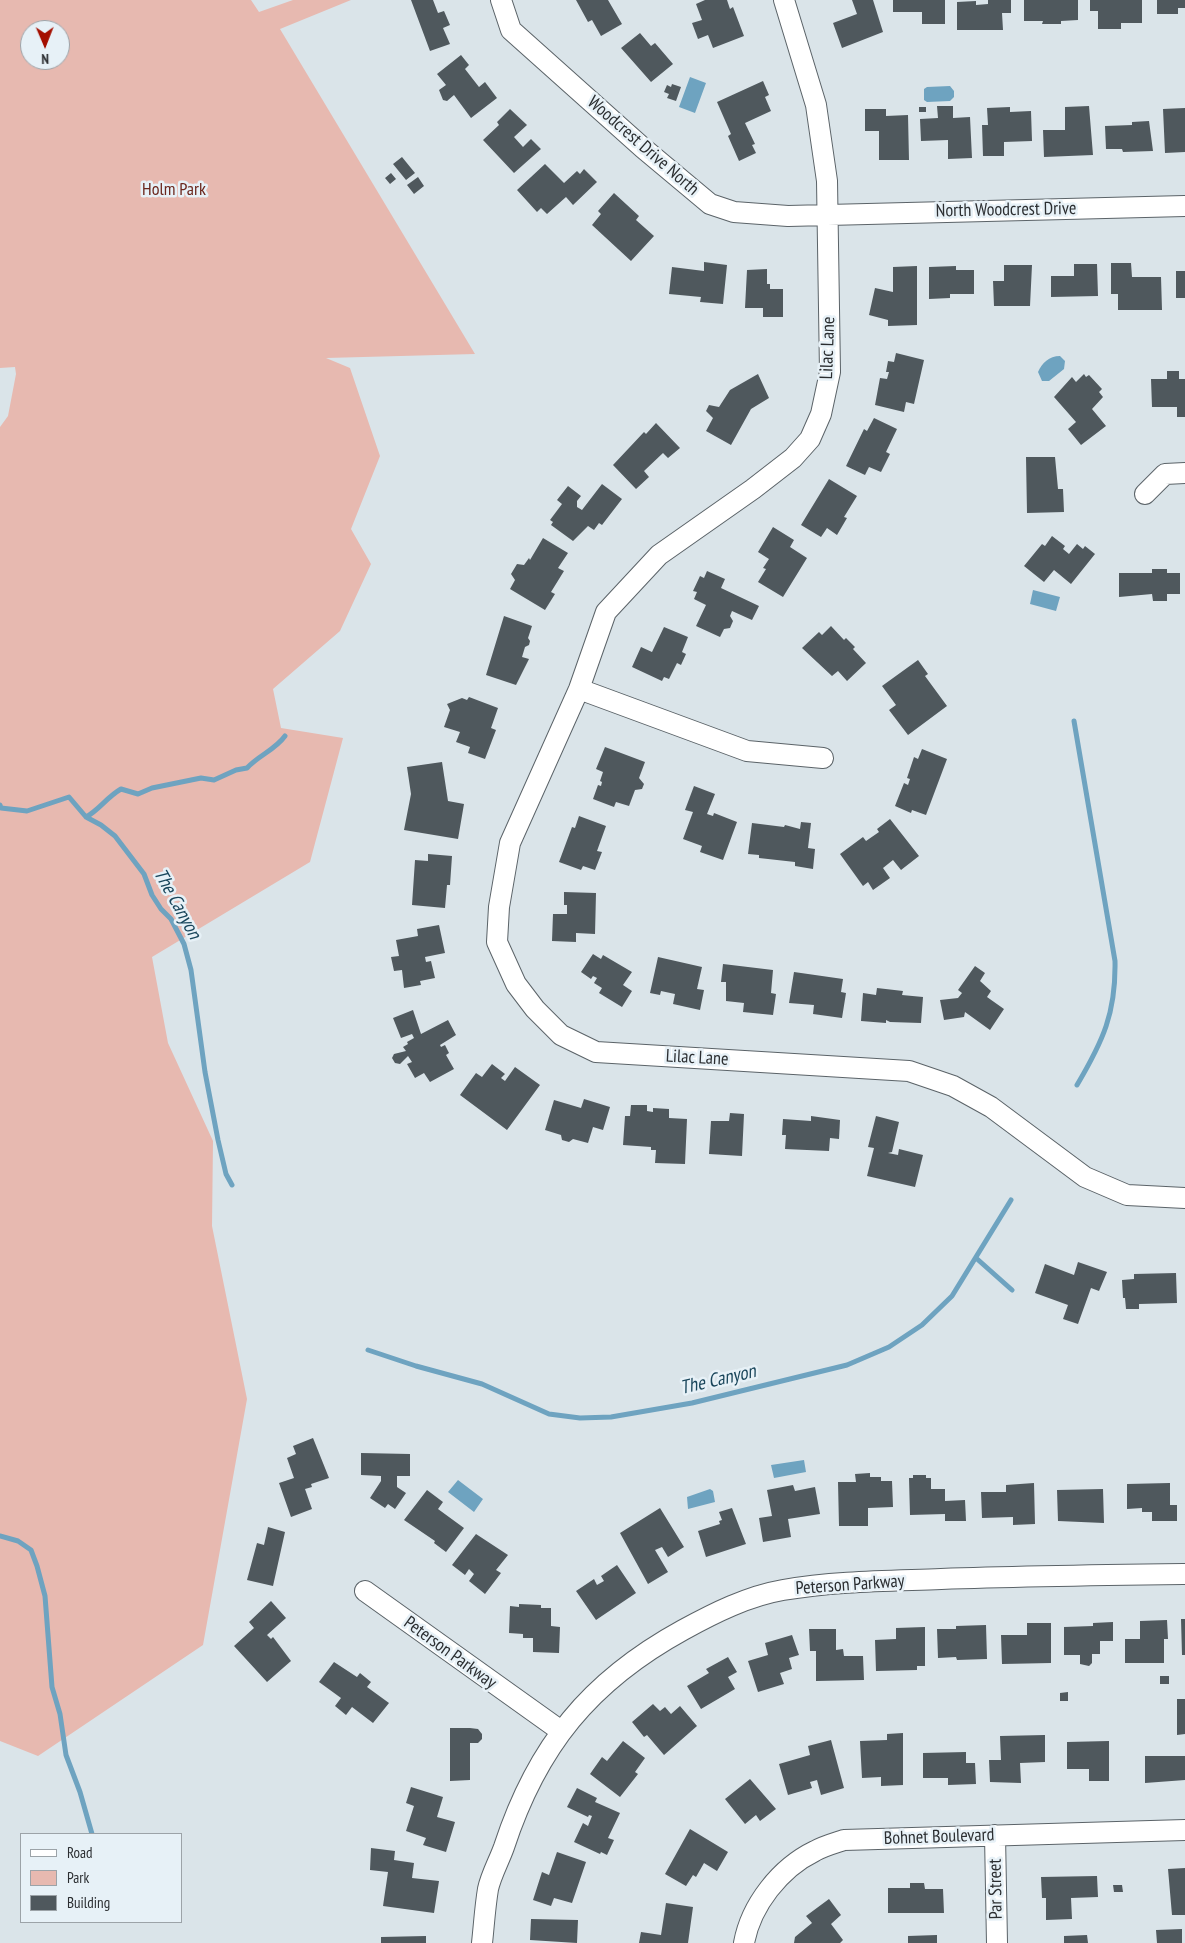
<!DOCTYPE html>
<style>
body{margin:0}
#map{position:relative;width:1185px;height:1943px;overflow:hidden;background:#dae4e9;font-family:"PT Sans Narrow",sans-serif}
canvas{display:block}
.legend{position:absolute;left:20px;top:1833px;width:162px;height:90px;box-sizing:border-box;background:#e7f1f7;border:1px solid #9ca3a8;margin:0;padding:6px 9px;list-style:none;font-size:15px;color:#2b2e31}
.legend li{display:flex;align-items:center;gap:10px;height:25px}
.legend b{width:25px;border:1px solid #9ca3a8}
.north{position:absolute;left:20px;top:20px;width:50px;height:50px;box-sizing:border-box;background:#e7f1f7;border:1px solid #9ca3a8;border-radius:50%;rotate:179deg;font-size:14px;font-weight:700;line-height:20px;text-align:center;color:#2b2e31}
.north::after{content:'';display:block;margin:auto;width:18px;height:22px;background:#a40f00;clip-path:polygon(50% 0,100% 100%,50% 72%,0 100%)}
</style>
<div id="map">
<canvas width="1185" height="1943"></canvas>
<ul class="legend">
<li><b style="height:6px;background:#fff"></b>Road</li>
<li><b style="height:14px;background:#e7b9b0"></b>Park</li>
<li><b style="height:14px;background:#4f585d"></b>Building</li>
</ul>
<div class="north">N</div>
</div>
<script>
const g = document.querySelector('canvas').getContext('2d');
g.lineJoin = 'round';
function paint(path, color) { g.fillStyle = color; g.fill(path, 'evenodd'); }
function stroke(path, color, width, dash) { g.strokeStyle = color; g.lineWidth = width; g.lineCap = dash ? 'butt' : 'round'; g.setLineDash(dash || []); g.stroke(path); }
function write(font, color, halo, rows, align = 'center') {
  g.font = font + ' "PT Sans Narrow",sans-serif'; g.lineWidth = 5; g.setLineDash([]); g.textBaseline = 'middle'; g.strokeStyle = halo; g.fillStyle = color; for (const [text, x, y, turn = 0] of rows) {
    g.save(); g.translate(x, y); g.rotate((+turn || 0) * Math.PI / 180); g.textAlign = isNaN(turn) ? turn : align; if (halo) g.strokeText(text, 0, 0); g.fillText(text, 0, 0); g.restore();
  }
}
const green = new Path2D(`
 M0,0H251L259,12L293,0H351L280,29L475,354L326,358L350,368L380,456L351,529L371,564L340,631L273,689L281,728L343,738L310,862L152,957L168,1043L213,1141L212,1226L247,1399L203,1645L38,1756L0,1741V427L8,416L16,374L15,367L0,368ZM30,30H60V60H30Z`);
const water = new Path2D(`
 M690,77L706,83L695,113L679,107Z
 M950,86L954,91V97L950,101L927,102L924,100V89L927,87Z
 M1060,356L1065,361L1064,369L1049,381H1042L1038,372C1042,363 1049,356 1060,356Z
 M1033,590L1060,597L1056,611L1030,604Z
 M804,1460L806,1472L774,1478L771,1465Z
 M458,1480L483,1499L474,1512L448,1492Z
 M710,1489L713,1491L715,1502L688,1509L687,1497Z`);
const stream = new Path2D(`
 M1074,721L1115,961C1116,1013 1103,1041 1077,1085
 M0,805L1,808L27,811L69,797L86,817L101,825L115,836L144,874L152,895L161,909L171,919L184,944L191,970L205,1072L218,1140L226,1174L232,1185
 M86,817C99,810 107,797 121,789L138,794L152,788L201,778L214,780L236,770L247,768C259,755 275,750 285,736
 M976,1258L1012,1290
 M368,1350L416,1366L482,1384L549,1414L580,1418L611,1417L692,1403L847,1365L889,1347L922,1325L952,1296L1011,1200
 M0,1536L18,1541L31,1550L37,1566L45,1596L52,1687L60,1714L66,1755L80,1792L92,1834`);
const building = new Path2D(`
 M411,0H433L438,13L444,11L450,25L443,28L450,44L430,51Z
 M576,0H608L622,24L601,36L592,20L588,22Z
 M705,0H727L730,9L733,7L744,36L713,48L708,35L698,39L692,23L702,20L696,4Z
 M852,0H873L883,32L842,48L833,23L857,14Z
 M893,0H945V24H922V12H893Z
 M988,0H1011V13H1002L1003,30H957V2L976,1V5L988,4Z
 M1024,0H1078V20L1061,21V24H1042L1043,21H1024Z
 M1090,0H1142V23H1121V29H1098V11H1090Z
 M1157,0H1185V8H1178V14H1157Z
 M640,33L651,46L655,43L673,64L651,82L621,48Z
 M461,55L469,65L465,69L479,87L485,82L497,98L471,118L454,95L447,101L443,100L439,90L446,85L437,74Z
 M763,81L769,95L765,97L771,111L745,123L755,144L752,145L756,153L739,161L728,136L731,134L717,102Z
 M672,84L681,87L676,101L667,98L669,94L664,92L667,85L671,87Z
 M937,106H953V118L970,117L972,158L948,159V140L921,141L920,119L938,118Z
 M1089,106L1093,155L1044,157L1043,130H1065V107Z
 M919,107H926V112H919Z
 M1010,107V112L1031,111L1032,141L1004,142V156H983L982,125H988L987,108Z
 M1185,108V152L1165,153L1163,109Z
 M510,109L527,125L514,137L523,147L531,139L541,149L514,173L483,140L499,125L497,122Z
 M865,109H886V116L908,115L909,160H879V131H865Z
 M1149,121L1153,151L1123,152L1122,149H1106L1105,126L1132,125V122Z
 M402,157L415,173L406,180L393,164Z
 M545,164L564,183L577,171L580,174L584,169L597,182L573,205L566,197L547,214L541,208L537,212L517,190Z
 M391,173L396,179L390,184L385,178Z
 M418,177L424,186L414,194L407,185Z
 M614,193L639,216L636,220L654,236L631,261L592,225L601,214L598,211Z
 M704,262L727,265L723,304L700,302L701,297L669,294L672,267L704,271Z
 M1111,263H1131L1132,277H1161L1162,310H1118V294H1111Z
 M1074,264H1097L1098,296L1051,297V276H1074Z
 M1004,265H1032L1030,306H994L993,281H1004Z
 M917,266V325L888,326V320L869,315L875,288L893,292V267Z
 M956,266V270H974V294H950V298L929,299V267Z
 M767,269V284H770V289H783V317H763V308H745L747,270Z
 M1176,271H1185V298H1176Z
 M896,353L924,360L914,404L906,402L904,412L875,405L880,378L887,379L889,372H886L888,361L894,362Z
 M1167,371H1179V379H1185V417H1177V407H1152L1151,379H1167Z
 M758,374L769,398L751,409L731,445L706,431L713,418L706,411L709,405L719,407L730,390Z
 M1084,374L1086,377L1089,375L1102,389L1099,392L1103,397L1092,409L1106,426L1081,445L1068,429L1076,422L1054,397L1072,377L1076,382Z
 M874,418L897,429L886,452L890,454L881,472L869,467L865,475L846,466L864,429L867,431Z
 M656,423L680,448L668,458L663,453L644,471L649,477L636,489L613,465L644,432L646,434Z
 M1026,457H1055L1058,489H1063L1064,512L1027,513Z
 M829,479L857,496L844,517L847,518L837,535L827,528L821,537L801,525Z
 M602,484L622,499L602,525L599,523L594,530L588,526L573,541L551,525L553,522L550,520L562,504L557,500L568,486L581,496L577,501V507L582,510Z
 M773,527L794,540L790,547L807,558L783,597L758,582L766,569L763,568L769,559L758,552Z
 M1052,536L1065,546L1063,549L1069,554L1077,544L1083,549L1085,546L1095,554L1071,584L1054,570L1044,582L1024,566L1042,544L1045,546Z
 M543,538L568,553L558,568L564,571L551,592L555,594L545,610L510,589L515,580L511,574L517,564L524,565L529,558L530,560Z
 M1152,569H1167V573H1180V594H1167V601H1153L1152,594L1119,597V573H1152Z
 M707,571L725,579L721,588L759,606L752,620L732,611L730,616L733,621L730,628L724,629L720,637L696,626L706,605L694,599L697,592L693,591L700,576L704,578Z
 M504,616L532,626L528,638L530,641L529,645L525,647L522,657L529,659L516,685L486,675Z
 M831,626L844,640L846,638L855,647L853,649L866,663L847,681L838,671L832,676L802,648L819,632L822,635Z
 M664,627L688,637L682,652L686,654L681,665L677,663L669,679L664,677L662,681L632,667L641,647L652,652Z
 M918,660L928,674L925,676L947,706L908,735L889,710L896,705L882,686Z
 M469,697L498,708L491,728L496,730L485,759L468,753L470,747L456,742L460,732L444,727L450,710L447,704L462,698L467,700Z
 M605,747L645,762L639,778L644,784L642,789L635,790L629,806L616,802L614,807L593,799L598,785L601,786L602,782L600,781L603,772L596,769Z
 M922,749L947,759L926,815L912,810L911,813L895,806L904,783L908,785L910,779L907,778L914,757L918,759Z
 M442,762L448,801L464,804L458,839L404,830L411,794L407,767Z
 M694,786L715,794L707,814L713,816L714,813L737,822L723,860L700,852L702,846L683,839L693,812L685,810Z
 M579,816L606,826L597,851L602,852L595,870L583,866L581,870L559,862L572,827L575,828Z
 M890,819L919,856L901,870L893,860L883,868L890,878L873,890L868,882L863,886L840,854L863,837L866,841L879,832L877,829Z
 M801,822L811,823L808,848L815,849L813,869L795,866V862L759,858V855L748,854L752,823L784,827L785,825L800,829Z
 M428,854L452,856L450,885H447L445,908L412,905L415,860L428,861Z
 M564,892L596,893L595,934L576,933V942L552,941L553,914H567V905H564Z
 M439,925L445,953L425,957L426,962L431,961L435,978L420,981L421,985L404,988L402,970L394,971L391,957L399,956L396,940L418,936L417,929Z
 M593,954L601,959L603,955L632,972L623,985L632,991L622,1007L599,993L602,988L594,983L597,978L593,976L591,979L581,972Z
 M658,957L702,967L697,989L704,990L700,1010L673,1004L675,994L661,991L660,995L650,993Z
 M723,964L773,970L771,993L776,994L773,1015L743,1012L744,1003L726,1001V982H721Z
 M975,966L985,973L980,981L991,991L987,997L1004,1009L990,1030L965,1012L964,1017L944,1020L940,1000L958,998L962,993L958,990Z
 M794,972L843,979L841,992L846,993L842,1018L813,1014L814,1005L789,1003Z
 M877,988L903,991L902,995L923,997L921,1023L890,1022L886,1020V1023L861,1021L863,993L876,995Z
 M413,1010L421,1034L448,1020L456,1035L440,1045L441,1047L445,1045L449,1053L446,1055L454,1069L430,1082L424,1073L415,1078L407,1064L412,1062L408,1056L400,1064L395,1063L392,1058L394,1054L406,1051L403,1047L408,1044L407,1042L414,1038L412,1034L401,1038L393,1018Z
 M492,1064L505,1074L501,1078L505,1081L515,1067L540,1085L507,1130L460,1095L476,1073L482,1077Z
 M584,1099L610,1107L603,1130L593,1127L588,1143L573,1139L569,1142L562,1140L561,1135L545,1130L554,1100L581,1108Z
 M631,1105H647V1111L653,1112V1108L669,1109V1118L687,1119L685,1164L655,1163L656,1150H651V1147L623,1145L625,1116H630Z
 M730,1113L744,1114L742,1156L709,1154L711,1121H729Z
 M811,1116L840,1120L839,1139L830,1138L829,1151L785,1149L786,1135H782L783,1119L811,1121Z
 M876,1116L899,1122L892,1152L888,1153L898,1155L899,1149L923,1155L915,1187L867,1176L874,1148L868,1147Z
 M1078,1262L1107,1272L1099,1291L1091,1288L1078,1324L1063,1319L1068,1305L1035,1293L1045,1264L1074,1275Z
 M1176,1273L1177,1303L1139,1304V1309H1126L1125,1298H1123L1122,1280L1134,1279V1274Z
 M313,1438L329,1478L311,1484L312,1487L305,1489L312,1509L291,1517L279,1483L294,1478L287,1458L296,1454L293,1446Z
 M361,1453L410,1454V1476H397V1487L406,1493L395,1509L388,1504L385,1508L370,1498L381,1481V1476L361,1475Z
 M870,1473V1477H881V1481H892L893,1507L868,1508V1526H839L838,1482H856L855,1474Z
 M913,1475H926V1478H931V1489H945V1501L965,1500L966,1521H945V1514L910,1515L909,1478H913Z
 M1034,1483L1035,1524L1013,1525V1517L982,1518L981,1492H1006V1485Z
 M1170,1483V1505H1177V1521H1152V1512H1142V1508L1127,1509V1484Z
 M793,1485L795,1491L815,1487L820,1514L788,1519L791,1537L763,1542L759,1518L772,1516L767,1490Z
 M1103,1489L1104,1523L1058,1521L1057,1490Z
 M427,1490L443,1502L438,1509L464,1528L446,1552L434,1543L435,1541L404,1520Z
 M660,1508L684,1547L668,1557L662,1547L655,1550L668,1572L648,1584L620,1533Z
 M732,1508L746,1544L706,1557L698,1531L720,1524L719,1521L722,1520L719,1512Z
 M268,1527L285,1532L273,1586L247,1580L257,1543L264,1545Z
 M476,1534L508,1555L496,1570L501,1573L485,1594L469,1581L474,1574L469,1569L465,1575L452,1565Z
 M617,1565L636,1593L596,1620L576,1591L594,1579L597,1585L604,1581L601,1576Z
 M271,1601L286,1618L267,1635L271,1639L273,1637L291,1661L267,1682L234,1646L254,1628L249,1622Z
 M519,1604L541,1605V1608H551V1626L560,1627L559,1653L533,1652V1638H523V1634L509,1633L510,1606L519,1607Z
 M1181,1619H1185V1655H1182Z
 M1167,1620L1168,1639H1164V1663H1125V1639H1140V1621Z
 M1113,1622V1641H1100V1654H1092V1663L1089,1666L1080,1664V1655H1064V1627L1093,1626V1623Z
 M1027,1623H1051V1663L1002,1664L1001,1635H1027Z
 M986,1625L987,1659L957,1660L956,1657L938,1658L937,1629H956V1626Z
 M925,1627V1666H917V1670L876,1671L875,1640L896,1639V1628Z
 M809,1629H836V1650L843,1649L844,1656H863L864,1680L816,1681V1651H810Z
 M792,1635L799,1655L789,1658L792,1669L780,1673L784,1684L758,1692L748,1661L768,1655L765,1643Z
 M728,1657L737,1672L728,1677L735,1689L701,1709L687,1686L709,1673L706,1669Z
 M334,1662L357,1677L360,1673L371,1682L367,1687L389,1703L373,1723L352,1707L346,1715L335,1706L341,1698L319,1682Z
 M1160,1676H1169V1684H1160Z
 M1068,1692V1701H1060V1693Z
 M1177,1699H1185V1734L1177,1735Z
 M653,1704L660,1711L665,1707L671,1714L680,1706L697,1726L664,1755L647,1735L644,1737L632,1722Z
 M450,1728H470L478,1729L482,1734V1739L478,1743H470V1780L450,1781Z
 M903,1733V1785L881,1786V1777L862,1778L860,1741L887,1740V1734Z
 M1045,1735V1762L1020,1763L1021,1783L990,1782L989,1760H1001L1000,1736Z
 M831,1740L844,1788L821,1795L817,1780L810,1782L812,1788L788,1795L779,1764L810,1755L808,1746Z
 M623,1741L645,1758L635,1772L638,1774L620,1797L590,1774L602,1757L607,1761Z
 M1109,1741V1781H1089V1769H1067V1742Z
 M966,1752V1763H975L976,1784L948,1785V1778H923V1753Z
 M1145,1756H1185V1780L1145,1783Z
 M750,1779L776,1809L760,1821L756,1815L745,1824L725,1799Z
 M411,1787L443,1797L437,1817L455,1822L446,1852L423,1845L426,1838L406,1831L414,1806L406,1803Z
 M577,1788L597,1798L595,1802L620,1813L608,1838L614,1840L607,1855L601,1852L600,1854L574,1842L583,1823L588,1826L592,1816L589,1815L588,1817L567,1807Z
 M690,1829L728,1852L717,1871L704,1863L696,1877L693,1875L686,1886L665,1874Z
 M371,1848L395,1851L394,1860L414,1863L412,1878L439,1881L434,1913L383,1906L388,1872L370,1870Z
 M557,1852L586,1862L572,1903L554,1898L551,1906L533,1900L542,1872L549,1875Z
 M1185,1868V1915H1172L1168,1869Z
 M1097,1876L1098,1897L1071,1898L1072,1919L1046,1920V1898H1042L1041,1877Z
 M910,1883H924L925,1889H943L944,1913H888V1888H910Z
 M1113,1885H1122L1123,1892H1114Z
 M829,1899L841,1915L831,1924L843,1940L840,1943H794L795,1937L812,1923L806,1916Z
 M666,1903L693,1907L688,1943H639L641,1932L661,1935Z
 M531,1919L578,1920L577,1943L530,1940Z
 M1182,1929V1943H1157L1156,1930Z
 M937,1935V1943H908V1936Z
 M1087,1935L1088,1943H1064V1936Z
 M426,1936V1943H381V1937Z`);
const minor = new Path2D(`
 M501,0L511,30L643,148L710,204L734,212L788,216L1185,206
 M784,0L816,105L827,181L830,372L821,414L810,439L793,458L753,489L659,555L606,612L579,689L510,843L499,907L497,942L516,984L535,1009L561,1035L596,1052L909,1071L953,1086L991,1107L1085,1177L1127,1195L1185,1198
 M1145,494L1165,474L1185,473
 M579,689L747,751L823,758
 M365,1591L561,1731
 M995,1835L997,1943
 M482,1943C484,1925 485,1907 488,1889C491,1875 499,1861 504,1847C537,1746 590,1681 683,1630C714,1613 748,1596 783,1590C835,1581 889,1581 941,1579C1022,1576 1104,1575 1185,1574
 M744,1943C751,1905 780,1868 815,1851C824,1846 835,1843 844,1840L1185,1830`);
const streetNames = [
 ["Woodcrest Drive North",643,146,41],
 ["North Woodcrest Drive",1006,210,-1],
 ["Lilac Lane",828,348,-88],
 ["Lilac Lane",697,1058,3],
 ["Peterson Parkway",850,1585,-4],
 ["Peterson Parkway",450,1653,36],
 ["Bohnet Boulevard",939,1837,-2],
 ["Par Street",996,1889,-91]
];
const parkNames = [
 ["Holm Park",174,190]
];
const waterNames = [
 ["The Canyon",177,904,61],
 ["The Canyon",718,1380,-13]
];
paint(green, '#e7b9b0');
paint(water, '#6ea3c0');
stroke(stream, '#6ea3c0', 5);
paint(building, '#4f585d');
stroke(minor, '#5b6368', 22);
stroke(minor, '#fff', 20);
write('18px', '#2b2e31', '#e7f1f7', streetNames);
write('18px', '#6b271d', '#e7f1f7', parkNames);
write('italic 19px', '#1a465b', '#e7f1f7', waterNames);
</script>
